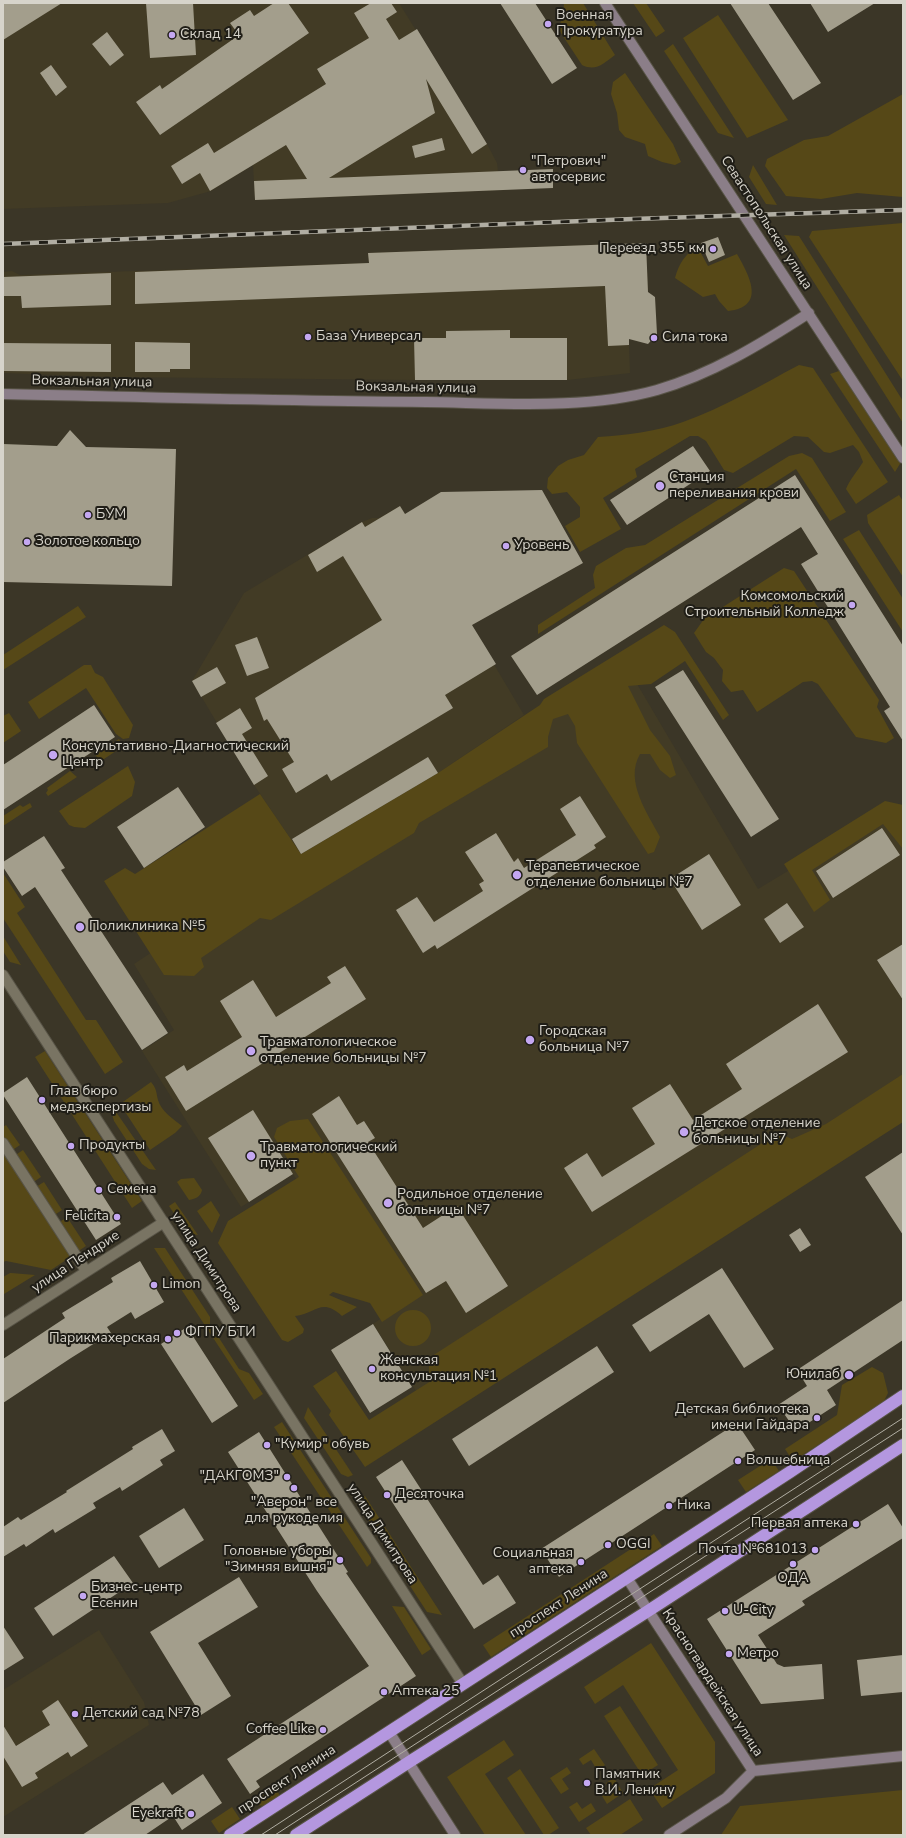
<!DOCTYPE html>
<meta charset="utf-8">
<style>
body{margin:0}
#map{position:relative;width:906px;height:1838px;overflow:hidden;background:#3b3627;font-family:"Nunito Sans",sans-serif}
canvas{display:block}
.frame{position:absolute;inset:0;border:4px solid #d7d4cb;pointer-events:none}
</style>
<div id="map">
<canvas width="906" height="1838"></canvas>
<div class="frame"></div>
</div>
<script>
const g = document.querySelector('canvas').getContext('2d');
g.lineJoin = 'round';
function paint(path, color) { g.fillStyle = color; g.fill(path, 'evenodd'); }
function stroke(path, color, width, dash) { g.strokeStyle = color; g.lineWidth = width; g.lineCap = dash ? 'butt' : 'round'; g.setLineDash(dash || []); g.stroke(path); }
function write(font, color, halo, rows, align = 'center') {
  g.font = font + ' "Nunito Sans",sans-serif'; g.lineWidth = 4; g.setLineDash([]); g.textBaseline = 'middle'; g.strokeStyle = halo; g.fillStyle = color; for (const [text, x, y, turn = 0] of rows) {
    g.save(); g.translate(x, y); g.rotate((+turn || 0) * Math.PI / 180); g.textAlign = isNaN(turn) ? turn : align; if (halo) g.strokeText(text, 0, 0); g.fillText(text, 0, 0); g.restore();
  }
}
const built = new Path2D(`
 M3,3H399L487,144L497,163L500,190L255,200L253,165L211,191L168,203L3,209Z
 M646,243L648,292L627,293L630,373L567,380H415L117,377L3,373V272L12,271L20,275L369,263L368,253Z
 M400,506L524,715L438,773L301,854L254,785L192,681L244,593L362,522L372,518H379Z
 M627,667L758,889L889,810L903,813V1088L420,1397L373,1324L383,1317L293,1174L241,1207L142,1051L174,1030L134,964L197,922Z
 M99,1630L144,1702L149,1725L3,1817V1690Z`);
const green = new Path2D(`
 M563,3H583L615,55C604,63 596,72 582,65L559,30L564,5Z
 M633,3H646L665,31L656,37Z
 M718,15L788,120L747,138L683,38Z
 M673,44L734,138L718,133L664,51Z
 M625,73L673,144L681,162L675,165L662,162L648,156L645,144L625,137L619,130L617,113L611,94L613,82Z
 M903,94V197L857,193L821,199L786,196L765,166L767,159L804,140L828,136Z
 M753,165L777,205L766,204L749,177Z
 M903,223V381L809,237L812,231Z
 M784,235L799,236L903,401V423Z
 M697,246L708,266L737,254C749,275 767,307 728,311L719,301L715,294L703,297L675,278C679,263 685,255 697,246Z
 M799,365L813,368L888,482L856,504L846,489C850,479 857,472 863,462L859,452L853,445L830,453L824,452L808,437L794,436L733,473L724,470L706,441L698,436H690L635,469L637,477L603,498L621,529L580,552L565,526L580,517V507L567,492L552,494L547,488L548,478L558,466L568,460L584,455L598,437C627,435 655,432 683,422C723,408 761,385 799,365Z
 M842,370L901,462L895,472L830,374Z
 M802,453L812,458L846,512L830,521L796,469L538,634V625L595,588L593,575L596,566L626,548L645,545L789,456Z
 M899,495L903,501V577L868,523L867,515Z
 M859,530L903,599V632L843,539Z
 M784,568L794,571L879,700L877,707L894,738L886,743L856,737L818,684L812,681L803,682L757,712L743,690L731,692L722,681L723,670L714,658L706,652L694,633L704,619Z
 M78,606L86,617L3,670V655Z
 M664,625L675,632L729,715L723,720L685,661L651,684L628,686L650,730L670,756L676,775L670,778L660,770L650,754H640C624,781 648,814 660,837L654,852L648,854L577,743L575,726L568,714L553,719L548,737V747L419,823L414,833L271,920L260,918L201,958L204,967L194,976L164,975L104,881L125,868L135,874L260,794L301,854L438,773L540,705L544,699Z
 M84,665H91L95,673L103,677L133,725L129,738L123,739L116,734L86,688L39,719L28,702Z
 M9,713L21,731L3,743V716Z
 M119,739L122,744L116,751L92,767L89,763L97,757L95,754Z
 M128,766L135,782L132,796L85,828L74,827L69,825L59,811Z
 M70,771L77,777L48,796L46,793L48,790L47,788Z
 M885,801L903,805V849L883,824L812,870L830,900L814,912L784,864Z
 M30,803L32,807L3,826V816L20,805L23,807Z
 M3,873L25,907L17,913L86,1020H96L123,1062L105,1074L3,918Z
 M3,936L21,965L10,962L3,951Z
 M45,1051L142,1201L132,1208L35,1057Z
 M903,1074V1122L365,1467L329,1415L331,1411L313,1386L336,1371L369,1420L431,1381L429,1373V1358L778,1133L792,1139L826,1124Z
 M151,1082C157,1089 156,1092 158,1100C161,1111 173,1119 182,1126L175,1133L150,1150L120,1104Z
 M114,1109L156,1170L149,1169L142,1164L114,1121L112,1114Z
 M308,1119L423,1295L382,1322L370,1303L333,1292L329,1295L357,1307L342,1316C321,1297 316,1314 295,1316L304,1329L303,1333L288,1342L282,1340L218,1243L228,1221L299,1177L274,1137L277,1128L290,1121Z
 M6,1125L20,1145L11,1151L3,1139V1127Z
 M23,1150L41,1177L32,1183L14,1156Z
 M3,1152L72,1256L51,1270L6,1261L3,1262Z
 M194,1178L202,1190C201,1196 196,1199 189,1200L177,1182L181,1179Z
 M44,1182L62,1210L53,1216L34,1188Z
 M211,1201L220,1215L212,1233L197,1211Z
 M175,1202L198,1235L187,1233L169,1206Z
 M67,1217L86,1246L77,1252L58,1223Z
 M154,1248H165L210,1317V1324L239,1369L249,1373L263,1394L254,1400Z
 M10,1273H11L35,1275L4,1294L3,1277Z
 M395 1328a18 18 0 1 1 36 0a18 18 0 1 1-36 0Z
 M872,1367L883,1373L888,1393L883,1403L793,1461L785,1449L837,1415L842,1385Z
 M308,1407L353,1475L348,1477L341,1474L304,1418Z
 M282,1422L371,1558V1563L367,1567L274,1427Z
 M771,1459L779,1471L746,1492L738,1480Z
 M365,1496L442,1615L427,1612L401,1572L404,1562L395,1546L384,1543L356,1501Z
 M654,1534L662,1546L491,1657L483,1645Z
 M392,1606L404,1607L431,1649L422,1655Z
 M651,1643L715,1742V1773L662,1808L649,1789L678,1770L623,1685L595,1704L584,1687Z
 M620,1706L658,1765L642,1775L604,1716Z
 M504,1740L514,1755L485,1774L526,1835H485L447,1777Z
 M594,1749L605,1765L597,1770L591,1760L583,1765L579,1759Z
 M567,1767L571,1773L562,1779L569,1789L561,1794L550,1778Z
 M520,1769L559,1828L548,1835H544L507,1778Z
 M614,1778L623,1793L607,1804L602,1796L611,1790L606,1783Z
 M274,1785L280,1796L264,1806L256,1805L252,1799Z
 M903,1790V1835H721L740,1806Z
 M630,1799L643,1820L620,1835H591L586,1828Z
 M577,1802L582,1809L591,1803L596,1811L579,1822L569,1807Z
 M232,1807L240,1819L219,1833L211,1821Z`);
const building = new Path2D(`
 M3,3H62L3,40Z
 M146,3H193L196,55L150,58Z
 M274,3H288L309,33L160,135L136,102L160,85L162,89L239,35L230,23L250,10L254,16Z
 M371,3H391L397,12L386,19L399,40L417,29L487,144L472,154L426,79L435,113L329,178L553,169V188L255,200L254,181L307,179L286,145L210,191L200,173L182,184L171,166L208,143L214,153L326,84L317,69L369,38L354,13Z
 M500,3H535L577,68L552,84Z
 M730,3H768L821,83L793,100Z
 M810,3H875L828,32Z
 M107,32L124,55L110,66L92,44Z
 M51,65L67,87L56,96L40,73Z
 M442,138L445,150L415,158L412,146Z
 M718,237L725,255L709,262L701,243Z
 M646,243L648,292L655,297L657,334L648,344L629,339V345L608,346L605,286L135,304V272L369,263L368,253Z
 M111,273V305L22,308L21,296H3V277Z
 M510,330V338H567V380H415L414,338H446V331Z
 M135,342L190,343V369H170V372H135Z
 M3,343L111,344V372L3,371Z
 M70,430L86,447L176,449L172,586L3,582V444L57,446Z
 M693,446L710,471L627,525L610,500Z
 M795,475L903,646V741L884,711L890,707L801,564L818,554L801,527L537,695L511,656Z
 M542,490L583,563L472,625L496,664L445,695L453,708L331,781L327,774L296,793L282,769L294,762L267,719L264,721L255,698L382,620L343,556L317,572L308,555L362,522L365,527L400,506L405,514L441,492Z
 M257,637L269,668L247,676L235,645Z
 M217,667L226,683L201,697L192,681Z
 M683,670L779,819L751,837L655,687Z
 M94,705L115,737L3,810V765Z
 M240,708L252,728L242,734L268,776L254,785L216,723Z
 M428,757L438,773L301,854L292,839Z
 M178,787L205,827L144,868L117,827Z
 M580,796L606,837L594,845L596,848L437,949L435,945L423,953L396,910L417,897L434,922L483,891L479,884L484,881L465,852L496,833L514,862L518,858L524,868L576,835L560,809Z
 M882,828L900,855L833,898L816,871Z
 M44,836L65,868L61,870L168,1033L142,1050L35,887L22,896L3,867V862Z
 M709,854L741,905L702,930L670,879Z
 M787,903L804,927L780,943L764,919Z
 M903,944V1000L877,960Z
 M345,966L366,999L186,1111L165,1077L184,1065L187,1071L242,1037L220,1001L253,980L276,1017L331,983L327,977Z
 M818,1004L848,1052L592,1212L564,1168L587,1153L602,1177L655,1144L632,1108L670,1084L693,1120L742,1089L726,1064Z
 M27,1077L121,1224L96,1240L3,1095V1093Z
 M339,1096L357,1125L364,1121L375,1138L368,1142L423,1228L457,1206L508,1286L466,1313L446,1281L426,1293L312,1114Z
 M253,1110L293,1174L249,1202L208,1138Z
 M903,1152V1235L865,1177Z
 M800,1228L811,1245L800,1252L789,1235Z
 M140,1261L164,1302L135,1319L131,1312L107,1327L111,1333L71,1358L3,1403V1359L65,1318L62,1313L113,1282L111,1278Z
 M722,1268L774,1349L744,1368L709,1314L650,1352L632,1325Z
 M903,1300V1340L827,1390L836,1405L796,1431L778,1405L807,1386L797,1370Z
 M373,1324L412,1387L370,1413L331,1350Z
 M187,1327L238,1406L212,1423L161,1344Z
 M597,1346L614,1372L469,1466L452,1439Z
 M737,1423L755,1450L559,1577L541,1549Z
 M162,1429L175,1451L160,1460L163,1465L122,1491L120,1487L93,1503L96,1508L55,1533L53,1529L26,1547L24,1544L3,1557V1527L18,1517L21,1520L67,1492L66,1491L133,1449L132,1447Z
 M259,1432L348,1572L346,1573L416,1676L256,1781L260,1787L250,1794L227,1759L369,1666L317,1591L228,1452Z
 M402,1460L483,1585L498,1575L516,1603L474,1629L376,1477Z
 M888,1504L903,1528V1538L802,1601L805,1605L758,1635L777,1664L784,1667L822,1664L824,1699L761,1704L707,1619Z
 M184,1508L204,1540L159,1568L139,1536Z
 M114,1556L133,1583L53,1636L34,1608Z
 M239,1577L258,1607L198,1643L231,1696L201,1715L150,1632Z
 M3,1626L24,1658L3,1671Z
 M903,1655V1692L861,1696L857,1660Z
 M58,1700L88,1746L71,1757L68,1752L35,1773L38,1778L22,1787L3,1756V1725L16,1746L50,1725L42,1711Z
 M203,1774L222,1803L182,1830L173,1816L145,1835H82L163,1782L172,1795Z`);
const street = new Path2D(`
 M3,975L463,1684
 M3,1143L86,1271
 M3,1325L164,1222`);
const secondary = new Path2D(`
 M605,3L903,458
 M3,394C144,397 285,401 426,402C500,403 586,410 657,390C712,374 761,344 809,313
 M627,1578L753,1771
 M389,1732L455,1835
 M669,1835L726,1798L753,1771L903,1756`);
const highway = new Path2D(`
 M230,1835L790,1472L903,1396
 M296,1835L409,1762L648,1611L903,1445`);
const tram = new Path2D(`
 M261,1835L903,1418
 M275,1835L903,1428`);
const rail = new Path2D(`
 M3,244L633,219L903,210`);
const markers = [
 [548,24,4,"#c4a7f1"],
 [172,35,4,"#c4a7f1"],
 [523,170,4,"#c4a7f1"],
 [713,249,4,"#c4a7f1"],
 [308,337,4,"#c4a7f1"],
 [654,338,4,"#c4a7f1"],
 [660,486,5,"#c4a7f1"],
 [88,515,4,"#c4a7f1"],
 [27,542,4,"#c4a7f1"],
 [506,546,4,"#c4a7f1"],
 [852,605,4,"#c4a7f1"],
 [53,755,5,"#c4a7f1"],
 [517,875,5,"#c4a7f1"],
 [80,927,5,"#c4a7f1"],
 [530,1040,5,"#c4a7f1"],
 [251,1051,5,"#c4a7f1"],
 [42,1100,4,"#c4a7f1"],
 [684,1132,5,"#c4a7f1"],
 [71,1146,4,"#c4a7f1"],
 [251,1156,5,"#c4a7f1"],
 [99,1190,4,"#c4a7f1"],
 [388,1203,5,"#c4a7f1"],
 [117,1217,4,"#c4a7f1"],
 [154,1285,4,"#c4a7f1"],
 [177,1333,4,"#c4a7f1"],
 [168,1339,4,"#c4a7f1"],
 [372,1369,4,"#c4a7f1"],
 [849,1375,5,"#c4a7f1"],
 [817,1418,4,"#c4a7f1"],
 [267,1445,4,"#c4a7f1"],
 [738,1461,4,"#c4a7f1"],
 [287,1477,4,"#c4a7f1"],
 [294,1488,4,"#c4a7f1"],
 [387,1495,4,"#c4a7f1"],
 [669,1506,4,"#c4a7f1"],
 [856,1524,4,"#c4a7f1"],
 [608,1545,4,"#c4a7f1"],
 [815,1550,4,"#c4a7f1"],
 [340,1560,4,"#c4a7f1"],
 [581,1562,4,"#c4a7f1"],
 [793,1564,4,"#c4a7f1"],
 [83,1596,4,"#c4a7f1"],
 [725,1611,4,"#c4a7f1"],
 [729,1654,4,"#c4a7f1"],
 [384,1692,4,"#c4a7f1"],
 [75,1714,4,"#c4a7f1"],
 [323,1730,4,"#c4a7f1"],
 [587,1783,4,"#c4a7f1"],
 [191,1814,4,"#c4a7f1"]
];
const poiNames = [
 ["Военная",556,16],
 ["Прокуратура",556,32],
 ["Склад 14",180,35],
 ["\"Петрович\"",531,162],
 ["автосервис",531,178],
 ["Переезд 355 км",705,249,"right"],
 ["База Универсал",316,337],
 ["Сила тока",662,338],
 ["Станция",669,478],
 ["переливания крови",669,494],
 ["БУМ",96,515],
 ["Золотое кольцо",35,542],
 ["Уровень",514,546],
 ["Комсомольский",844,597,"right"],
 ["Строительный Колледж",844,613,"right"],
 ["Консультативно-Диагностический",62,747],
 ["Центр",62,763],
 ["Терапевтическое",526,867],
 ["отделение больницы №7",526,883],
 ["Поликлиника №5",89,927],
 ["Городская",539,1032],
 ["больница №7",539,1048],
 ["Травматологическое",260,1043],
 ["отделение больницы №7",260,1059],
 ["Глав бюро",50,1092],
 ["медэкспертизы",50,1108],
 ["Детское отделение",693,1124],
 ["больницы №7",693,1140],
 ["Продукты",79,1146],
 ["Травматологический",260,1148],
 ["пункт",260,1164],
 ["Семена",107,1190],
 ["Родильное отделение",397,1195],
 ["больницы №7",397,1211],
 ["Felicita",109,1217,"right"],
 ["Limon",162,1285],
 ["ФГПУ БТИ",185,1333],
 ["Парикмахерская",160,1339,"right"],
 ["Женская",380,1361],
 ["консультация №1",380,1377],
 ["Юнилаб",840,1375,"right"],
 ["Детская библиотека",809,1410,"right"],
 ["имени Гайдара",809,1426,"right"],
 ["\"Кумир\" обувь",275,1445],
 ["Волшебница",746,1461],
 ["\"ДАКГОМЗ\"",279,1477,"right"],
 ["Десяточка",395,1495],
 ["\"Аверон\" все",294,1503,"center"],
 ["для рукоделия",294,1519,"center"],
 ["Ника",677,1506],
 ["Первая аптека",848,1524,"right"],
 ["OGGI",616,1545],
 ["Почта №681013",807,1550,"right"],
 ["Головные уборы",332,1552,"right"],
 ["\"Зимняя вишня\"",332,1568,"right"],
 ["Социальная",573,1554,"right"],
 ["аптека",573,1570,"right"],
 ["ОДА",793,1579,"center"],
 ["Бизнес-центр",91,1588],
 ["Есенин",91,1604],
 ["U-City",733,1611],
 ["Метро",737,1654],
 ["Аптека 25",392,1692],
 ["Детский сад №78",83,1714],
 ["Coffee Like",315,1730,"right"],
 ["Памятник",595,1775],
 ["В.И. Ленину",595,1791],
 ["Eyekraft",183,1814,"right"]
];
const streetNames = [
 ["Севастопольская улица",766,223,57],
 ["Вокзальная улица",92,382,1],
 ["Вокзальная улица",416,388,1],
 ["улица Пендрие",76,1262,-33],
 ["улица Димитрова",206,1262,57],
 ["улица Димитрова",382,1534,57],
 ["проспект Ленина",559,1604,-33],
 ["Красногвардейская улица",712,1683,57],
 ["проспект Ленина",287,1780,-33]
];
paint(built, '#423b25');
paint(green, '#564817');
paint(building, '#a39e8c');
stroke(street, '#585447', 12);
stroke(secondary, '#585447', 12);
stroke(highway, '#585447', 14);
stroke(street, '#797463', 10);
stroke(secondary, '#8b7e88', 10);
stroke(highway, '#b497df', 12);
stroke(tram, '#b1aea3', 1);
stroke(rail, '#b1aea3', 4.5);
stroke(rail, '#201e17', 3, [9]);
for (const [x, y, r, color] of markers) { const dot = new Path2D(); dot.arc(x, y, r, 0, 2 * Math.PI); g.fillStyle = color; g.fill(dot); stroke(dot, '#201e17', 1.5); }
write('14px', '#d7d4cb', '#201e17', poiNames, 'left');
write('14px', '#d7d4cb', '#201e17', streetNames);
</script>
